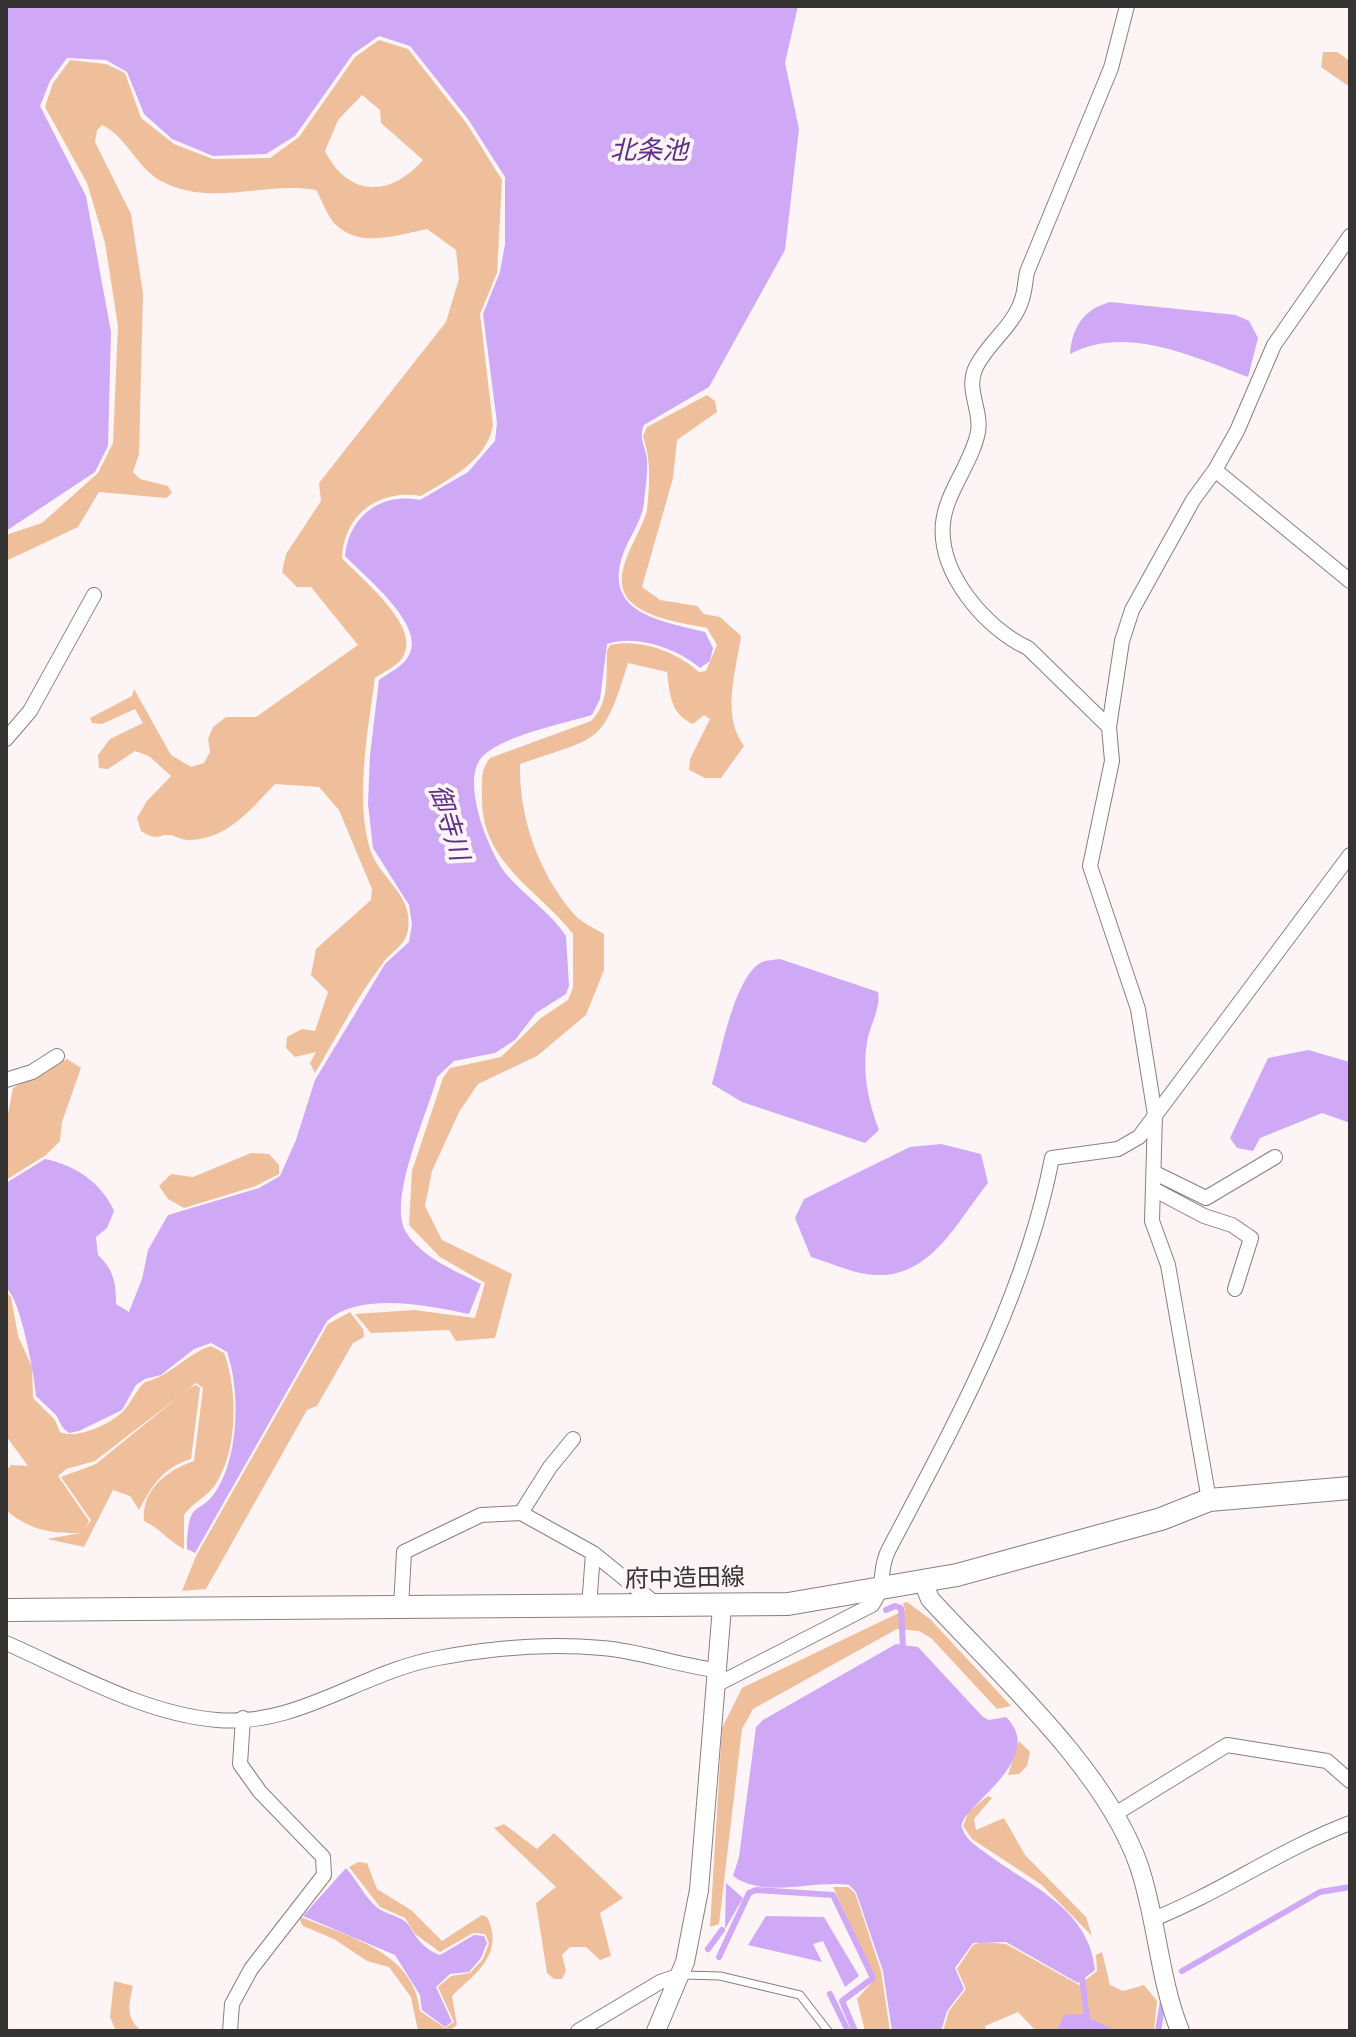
<!DOCTYPE html>
<html>
<head>
<meta charset="utf-8">
<style>
	body { margin:0 }
	#map { position:relative; width:1356px; height:2037px; overflow:hidden; background:#fdf4f6; font-family:"Sofia Sans Condensed",sans-serif }
	canvas { display:block }
	.frame { position:absolute; inset:0; border:8px solid #363333; pointer-events:none }
</style>
</head>
<body>
<div id="map">
<canvas width="1356" height="2037"></canvas>
<div class="frame"></div>
</div>
<script>
const ctx = document.querySelector('canvas').getContext('2d');
ctx.lineJoin = 'round';
function paint(path, color) { ctx.fillStyle = color; ctx.fill(path, 'evenodd'); }
function strokePath(path, color, width, dash) { ctx.strokeStyle = color; ctx.lineWidth = width; ctx.lineCap = dash ? 'butt' : 'round'; ctx.setLineDash(dash || []); ctx.stroke(path); }
function write(font, color, halo, rows, align = 'center') {
  ctx.font = font + ' "Sofia Sans Condensed","Noto Sans JP",sans-serif'; ctx.lineWidth = 8; ctx.setLineDash([]); ctx.textBaseline = 'middle'; ctx.strokeStyle = halo; ctx.fillStyle = color; for (const [text, x, y, turn = 0] of rows) {
    ctx.save(); ctx.translate(x, y); ctx.rotate((+turn || 0) * Math.PI / 180); ctx.textAlign = isNaN(turn) ? turn : align; if (halo) ctx.strokeText(text, 0, 0); ctx.fillText(text, 0, 0); ctx.restore();
  }
}
paint(new Path2D(`
	M379,40L408,49L467,124L502,180L497,273L480,314L493,425C487,461 449,479 421,496C378,489 344,515 342,558C362,580 419,624 404,655C400,665 383,672 375,678C368,728 355,800 370,849C379,879 414,894 408,930C405,946 392,951 383,963C357,997 337,1036 315,1073L310,1063L316,1052L295,1057L286,1048L287,1037L302,1029L315,1031L328,992L311,975L316,949L371,900L372,889L339,810L319,787L275,784C250,810 227,840 188,840C182,840 176,836 170,835C155,835 157,841 141,831L137,818L147,801L171,776L149,756L135,751L108,769L99,768L98,755L110,739L143,723L135,709L102,724L92,723L90,718L132,696L134,689L171,755L191,767L204,763L210,752L208,739L213,727L226,717H256L358,645L311,587H297L282,572L286,554L321,501L319,483L446,322L459,279L456,250L427,229C396,235 360,249 335,224C327,216 322,200 316,190C264,181 211,208 161,181C138,169 126,136 102,125L97,130L95,142L131,214L143,294L139,454L133,472L140,479L168,486L172,493L166,498L99,492L78,527L6,561V535L42,523L98,473L113,443L118,326L105,243L87,183L45,107L53,83L70,60L106,64L125,73L141,118L174,144L213,159L270,158L299,137L355,57ZM362,95L380,110L381,123L423,160C390,198 348,197 325,151L338,120Z
	M1323,52H1337L1350,61V87L1321,67Z
	M707,395L715,401L717,412L677,440L673,478L642,587L660,600L697,606L704,614L720,617L741,636C736,672 721,715 744,746L721,778H705L689,770L690,759L710,719L704,715L693,724C670,714 670,694 667,672L628,663C602,747 600,736 520,764C519,817 538,872 573,913C580,922 594,928 604,934V970L586,1015L537,1056L478,1084L459,1112L432,1171L425,1206L442,1240L512,1274L495,1338L456,1341L449,1330L371,1333L355,1314L414,1310L475,1318L485,1283L440,1257L409,1225L412,1171L443,1078L450,1068L501,1057L541,1018L568,1000L573,988V934C538,888 479,863 482,793C482,779 481,769 490,758L591,721C610,703 606,675 607,651L610,645C640,638 677,652 699,672L706,671L717,645L707,628C683,623 649,619 631,602C605,576 643,534 647,509C650,483 651,460 643,436L647,427Z
	M67,1059L81,1068L62,1122L60,1141L46,1155L6,1180V1124L13,1088Z
	M251,1153L269,1154L279,1165V1174L256,1186L184,1208L168,1199L159,1186L171,1174L193,1177Z
	M6,1292L11,1297L18,1336L32,1367L33,1398L55,1420L60,1432C77,1440 114,1423 125,1409C133,1400 136,1390 145,1382C171,1376 186,1354 211,1346L224,1353C238,1389 238,1452 215,1485C207,1497 192,1503 184,1515V1549C168,1541 160,1528 144,1521C141,1490 167,1470 194,1461L203,1388L196,1383L95,1461L66,1469L58,1476L89,1521L85,1529L91,1520L61,1477L96,1464L189,1388L196,1385L200,1388L191,1459C163,1468 153,1484 139,1510L130,1496L113,1490L84,1547L47,1539L81,1533C52,1534 29,1530 6,1510V1471L11,1465L28,1466L6,1436Z
	M350,1312L363,1329L364,1337L353,1343L317,1406L307,1410L206,1589L182,1591L196,1556L328,1324Z
	M907,1602L930,1619L1011,1706L997,1709L931,1638L919,1631L897,1629L753,1709L742,1729L719,1924L710,1927L722,1728L742,1688L905,1610L903,1603Z
	M1019,1741L1030,1752L1027,1766L1019,1774L1008,1775Z
	M988,1796L992,1798L974,1819L976,1830L1004,1818L1025,1855L1086,1917L1092,1936L1042,1885L972,1839L963,1826L969,1811Z
	M504,1824L537,1849L554,1833L623,1898L600,1913L611,1956L600,1960L586,1947H570L562,1955L566,1971L562,1979H554L547,1973L536,1903L556,1887L494,1828Z
	M358,1862L367,1863L377,1889L411,1910L442,1941L482,1915L487,1917C505,1954 476,1973 452,1996L457,2025L449,2031H418L411,1997L389,1967L367,1961L334,1939L303,1926L300,1920L301,1917C348,1937 414,1951 420,2011L445,2028L454,2022L438,1987L451,1976L470,1973L483,1959L489,1943L485,1934L473,1933L440,1952L415,1934L405,1918L380,1907L349,1867Z
	M833,1887H848L855,1893L881,1971L890,2031H865L857,1999L875,1979Z
	M982,1942L1006,1944L1079,1985L1097,1971L1096,1955L1102,1952L1110,1985L1123,1991L1144,1985L1157,2001L1154,2031H1036L1018,2012L985,2026L986,2031H943L949,2011L966,1989L957,1969L973,1945Z
	M114,1981L133,1986C129,2003 125,2019 142,2031H116L110,2017Z`), '#efbf9b');
paint(new Path2D(`
	M6,6H798L785,63L799,129L785,250L709,387L644,425C638,438 646,447 647,460C648,474 645,490 644,503C642,521 629,537 623,554C602,614 662,621 705,632L713,648L710,661L700,668C678,649 636,634 607,644L600,699L592,715C562,724 505,735 483,756C459,779 489,853 507,875C525,896 551,913 566,936L569,986L566,994L536,1013L515,1040L495,1053L454,1061L437,1077C428,1113 387,1199 406,1232C422,1258 456,1271 481,1284L469,1314C428,1306 361,1291 327,1321L195,1553L187,1549C188,1493 200,1520 219,1486C239,1451 240,1389 227,1352L211,1343L194,1349L161,1375L145,1379L136,1385L122,1410L79,1431L69,1433L63,1428L56,1415L36,1396C35,1376 20,1297 6,1288V1183L45,1159C75,1165 102,1183 114,1211L107,1228L96,1237L98,1255C114,1270 116,1283 116,1304L129,1312L142,1279L148,1250L168,1215L259,1188L280,1176L296,1140L315,1080L385,964L409,942L412,924L409,905L373,848L368,804L370,755L379,680C387,674 398,669 405,661C434,631 365,577 345,556C349,516 381,492 420,500L468,472L495,441L497,423L483,314L500,272L505,244V177L468,119L410,46L379,36L353,54L295,136L266,154L213,156L172,139L144,114L127,72L106,60L67,58L50,81L40,106L86,196L111,332L108,446L95,472L6,531Z
	M1110,302L1236,315L1249,321L1258,338L1248,377C1194,357 1126,324 1070,354C1072,327 1084,309 1110,302Z
	M780,959L878,992C881,1008 870,1025 867,1042C862,1071 868,1102 879,1130L865,1143L742,1102L712,1084C721,1055 734,976 762,962C767,960 775,960 780,959Z
	M1308,1050L1350,1062V1123L1322,1113L1260,1138L1253,1151L1237,1148L1230,1138L1268,1058Z
	M941,1144L981,1154L988,1183C958,1220 932,1277 877,1275C856,1275 831,1263 811,1257L795,1218L804,1199L910,1147Z
	M896,1644L918,1647L983,1717L989,1720L1006,1717C1050,1760 955,1810 962,1828C966,1840 978,1847 987,1854C1032,1887 1089,1909 1095,1970L1078,1983L1006,1942L973,1943L955,1968L964,1989L947,2011L941,2031H892L883,1971L856,1892L849,1885C813,1880 765,1899 733,1876L739,1857L756,1727L763,1720Z
	M346,1868C357,1880 369,1905 383,1911C392,1916 404,1917 410,1927C416,1938 426,1951 440,1955L474,1935L484,1936L487,1943L481,1958L469,1972L450,1974L436,1987L452,2022L445,2027L422,2010L420,1995L395,1955L303,1916Z
	M726,1883L743,1898L725,1929Z
	M766,1916L824,1917L859,1976L845,1987L823,1941L813,1944L822,1962L748,1945Z
	M1082,2014L1116,2031H1057L1064,2015Z`), '#cfa9f5');
strokePath(new Path2D(`
	M886,1610L895,1606L901,1608L903,1648
	M708,1949L722,1930
	M719,1957L749,1893L756,1890L833,1895L873,1978L842,2001L855,2031
	M1182,1971L1320,1892L1350,1887
	M1082,1976L1087,2020
	M830,1994L848,2031
	M1158,2031L1163,2001`), '#cfa9f5', 6);
const service = new Path2D(`
	M683,1975L720,1976L800,1995L828,2031`);
const minor = new Path2D(`
	M1127,6L1111,68L1027,272C1025,281 1025,293 1021,302C1013,326 987,344 976,367C965,389 982,410 978,432C972,463 946,492 943,523C938,573 985,628 1028,648L1109,727L1112,761L1090,866L1138,1009L1155,1115L1152,1221L1168,1265L1209,1500
	M1215,470L1350,581
	M1109,727L1122,641L1132,610L1193,500L1215,470L1237,431L1274,345L1350,236
	M6,739L30,711L94,595
	M6,1080L32,1072L57,1056
	M1155,1173L1206,1198L1275,1157
	M1155,1190L1204,1216L1232,1225L1251,1238L1235,1289
	M521,1513L550,1467L573,1439
	M401,1607L404,1552L481,1515L521,1513L593,1553
	M589,1607L593,1553L656,1604
	M6,1643C72,1672 144,1714 217,1720C298,1727 361,1672 438,1658C491,1648 548,1643 602,1648C640,1651 677,1665 715,1670
	M714,1686L872,1605C888,1581 877,1572 889,1549C954,1425 1025,1298 1052,1158L1118,1149L1139,1137L1350,855
	M1115,1814L1227,1745L1327,1761L1350,1781
	M1151,1920C1220,1893 1279,1850 1350,1823
	M230,2031L232,2004L251,1969L324,1875L323,1857L260,1792L240,1764L243,1718
	M578,2031L660,1982L681,1975`);
const tertiary = new Path2D(`
	M923,1582L930,1599C998,1673 1106,1770 1139,1866C1157,1919 1159,1979 1180,2031
	M656,2031L685,1962L699,1890L722,1607`);
const primary = new Path2D(`
	M6,1610L788,1604L957,1575L1161,1519L1209,1500L1350,1488`);
strokePath(service, '#887f81', 9);
strokePath(minor, '#887f81', 16);
strokePath(tertiary, '#887f81', 20);
strokePath(primary, '#887f81', 24);
strokePath(service, '#fff', 7);
strokePath(minor, '#fff', 14);
strokePath(tertiary, '#fff', 18);
strokePath(primary, '#fff', 22);
write('24px', '#363333', '#fdf4f6', [
	["府中造田線",685,1580,-1]
]);
write('italic 26px', '#5f2e86', '#fdf4f6', [
	["北条池",649,152],
	["御寺川",447,823,73]
]);
</script>
</body>
</html>
